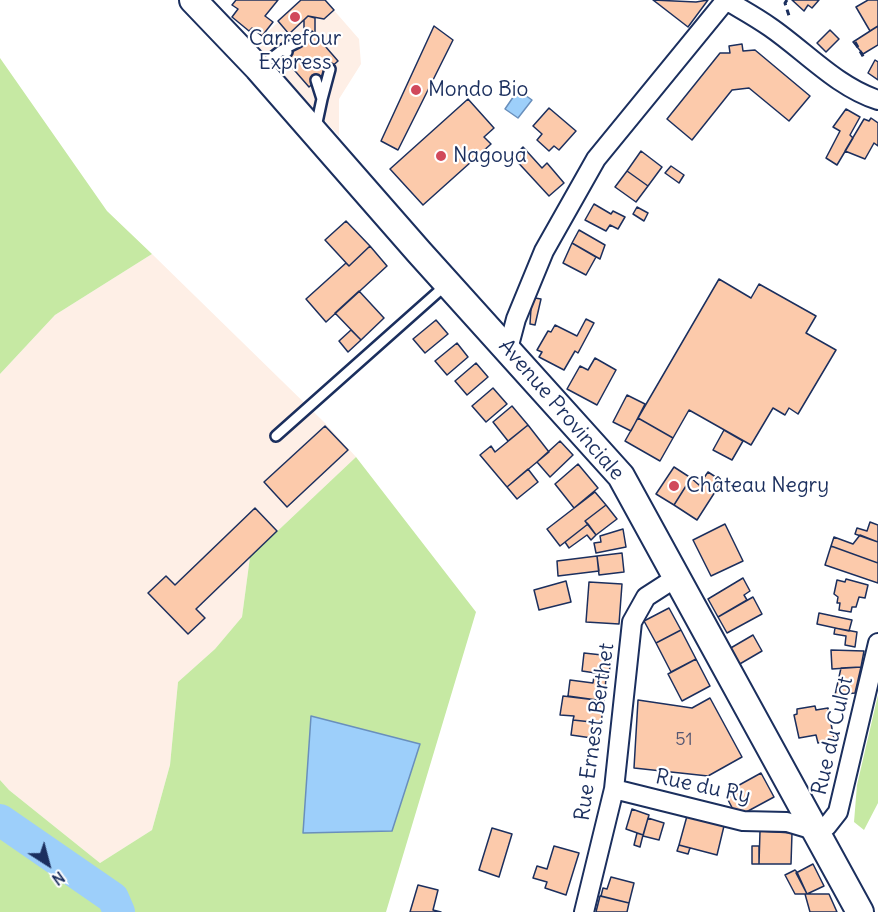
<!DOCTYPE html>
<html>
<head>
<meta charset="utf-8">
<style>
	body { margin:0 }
	#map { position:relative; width:878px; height:912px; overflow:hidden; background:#fff; font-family:Delius,sans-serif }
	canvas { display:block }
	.north { position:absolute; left:18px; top:834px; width:60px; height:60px; -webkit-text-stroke:4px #fff; paint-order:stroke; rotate:144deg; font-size:16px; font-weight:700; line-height:24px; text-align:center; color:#1b2f5e }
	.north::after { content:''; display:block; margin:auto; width:21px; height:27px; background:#1b2f5e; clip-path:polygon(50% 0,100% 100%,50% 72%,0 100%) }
</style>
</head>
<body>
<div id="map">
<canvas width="878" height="912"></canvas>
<div class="north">N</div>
</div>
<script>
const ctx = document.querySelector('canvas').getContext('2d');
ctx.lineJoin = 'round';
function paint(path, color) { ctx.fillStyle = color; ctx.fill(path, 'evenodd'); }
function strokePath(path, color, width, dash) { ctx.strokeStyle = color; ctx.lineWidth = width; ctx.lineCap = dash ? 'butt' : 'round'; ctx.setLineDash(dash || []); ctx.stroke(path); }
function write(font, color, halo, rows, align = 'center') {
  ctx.font = font + ' Delius,sans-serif'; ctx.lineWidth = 4.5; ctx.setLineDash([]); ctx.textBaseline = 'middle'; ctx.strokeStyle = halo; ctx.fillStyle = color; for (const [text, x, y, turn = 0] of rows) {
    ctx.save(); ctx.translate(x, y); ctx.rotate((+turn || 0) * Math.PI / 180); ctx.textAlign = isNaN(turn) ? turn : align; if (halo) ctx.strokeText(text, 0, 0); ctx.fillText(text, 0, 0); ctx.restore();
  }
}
paint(new Path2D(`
	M301,0H325L359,39L361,64L339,99V136L254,45Z
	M152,254L325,423L356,457L250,557L242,617L215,649L178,682L170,765L152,830L100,863L9,790L0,780V374L55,315Z`), '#feefe6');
paint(new Path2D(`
	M0,58L107,211L152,254L55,315L0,374Z
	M356,457L476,612L386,912H0V780L9,790L100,863L152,830L170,765L178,682L215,649L242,617L250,557Z
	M878,695V803L864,830L854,822L857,785Z`), '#c6e9a3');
const water = new Path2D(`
	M518,90L532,100L518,118L505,109Z
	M311,716L420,744L392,831L303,833Z`);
paint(water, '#9dcffa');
strokePath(water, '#698fbc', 1.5);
strokePath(new Path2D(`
	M0,820L113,898L119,912`), '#9dcffa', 32);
const building = new Path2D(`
	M236,0H278L265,16L273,22L262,36L252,28L249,31L232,17L238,9L232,5Z
	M301,0H325L334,10L324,19L308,16L289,34L278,21Z
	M653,0L696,2L708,0L688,27Z
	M792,0H819L812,8L808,5L804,11Z
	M868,0H878V26L870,31L856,7Z
	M308,16L315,18V34L312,31L304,37V20Z
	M434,26L453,40L398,150L381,141Z
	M878,26V45L863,54L853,42Z
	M830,30L839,39L826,52L817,43Z
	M312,31L338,61L309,87L282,56Z
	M742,44L743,51L755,50L810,96L789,121L749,88L732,90L692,140L667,119L720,53H730L729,46Z
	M875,60L878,62V80L868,73Z
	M468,99L494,128L484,137L491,144L423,205L390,169Z
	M549,108L576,131L559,150L554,146L549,151L537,140L542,134L533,126Z
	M846,109L860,117L850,135L853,138L837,165L826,158L840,131L833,127Z
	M871,118L878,123V146L874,143L865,159L845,151L864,119L869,121Z
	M523,147L542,168L547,163L564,183L549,196L513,157Z
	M641,151L662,167L648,186L627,171Z
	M671,166L684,175L679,183L665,173Z
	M627,171L648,186L636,202L615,187Z
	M594,204L611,214L613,211L625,217L618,229L610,225L606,231L585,220Z
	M637,207L648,213L644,221L633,214Z
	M346,221L370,246L349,266L325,240Z
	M579,230L605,245L600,259L572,243Z
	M572,243L596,257L586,275L563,263Z
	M370,246L387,266L326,322L306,299L346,263L349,266Z
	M719,279L751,298L759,284L816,316L806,333L836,350L798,414L789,408L785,415L773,408L751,445L689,410L673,438L638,418Z
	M359,291L384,318L361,340L335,313Z
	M535,298L541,299L535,325L530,324L531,308Z
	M586,319L594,323L578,353L575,351L564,370L539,357L542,352L537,350L548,331L551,332L555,325L577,336Z
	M436,320L448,334L425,353L413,339Z
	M351,330L361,340L348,352L339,341Z
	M457,343L468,357L447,375L435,361Z
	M595,358L616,370L597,405L567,389L580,366L588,370Z
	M476,363L488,377L467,395L455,381Z
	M493,388L507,404L486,422L472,406Z
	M627,395L645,404L631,431L613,422Z
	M512,406L528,425L508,441L493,422Z
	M638,418L673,438L660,461L625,441Z
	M528,425L549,452L507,487L480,455L491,446L495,452Z
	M325,426L348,450L287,507L264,482Z
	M724,430L743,441L732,460L713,450Z
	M560,441L573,455L550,477L537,462Z
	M578,464L598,488L574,508L555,484Z
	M674,467L691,478L674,505L656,494Z
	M528,469L538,482L517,499L507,487Z
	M708,472L722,481L697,520L674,505L691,478L699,485Z
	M595,492L606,505L585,521L588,524L560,546L547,529Z
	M606,505L617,519L596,535L585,521Z
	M255,508L277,531L196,609L205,618L188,634L148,593L166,576L175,585Z
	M870,522L878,525V542L855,534L857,528L867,531Z
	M588,524L596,535L591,540L587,535L569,548L565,542Z
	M725,524L743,561L711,576L693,540Z
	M623,529L626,547L596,553L594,543L601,542L600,536Z
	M860,535L878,542V563L831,546L834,537L853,544Z
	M831,546L878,563V583L825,565Z
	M622,553L624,572L599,575L597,556Z
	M597,556L599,571L558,576L557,561Z
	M743,578L750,591L744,595L747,600L718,617L708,599Z
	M846,579L868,585L865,598L859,597L856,607H852L851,612L839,610L840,603H837L838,597L834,594L837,580L845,582Z
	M566,581L571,602L539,610L534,590Z
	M589,582L622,584L619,624L586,622Z
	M753,597L762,614L727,633L718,617Z
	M669,608L681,630L656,643L644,621Z
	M819,613L852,620L849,631L817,624Z
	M835,628L857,632L855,647L845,645L846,636L834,634Z
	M681,630L696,659L671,672L656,643Z
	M753,635L762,651L738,665L729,649Z
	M831,650L864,651L861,667L832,669Z
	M584,653L611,656L609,675L582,671Z
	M696,659L710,686L682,701L668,674Z
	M861,667L855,693L835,695L841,668Z
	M594,676L606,678L604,701L568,696L570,680L593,683Z
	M563,696L604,701L601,723L573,720L574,716L560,715Z
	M710,698L742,757L708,776L634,768L638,700L692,708Z
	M815,706L816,710L828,708L834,739L818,743L816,735L799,738L794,715L797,714V709Z
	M573,720L601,723L599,739L571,735Z
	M761,773L774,797L737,817L727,798L735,794L732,789Z
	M632,809L649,815L643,835L626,829Z
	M687,816L724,826L717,855L679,845Z
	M648,818L664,823L659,840L643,836Z
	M492,828L512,834L499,877L479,870Z
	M760,831L792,833L791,864H759Z
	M637,833L643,835L640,847L634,845Z
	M679,845L690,848L688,854L677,851Z
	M554,846L579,853L566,895L545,888L547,882L533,878L537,866L547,869Z
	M752,846H759V864H752Z
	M813,864L824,886L807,894L796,873Z
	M795,870L797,872L807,894H795L785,875Z
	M611,877L634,883L629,903L601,896L603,888L607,889Z
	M418,885L438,890L433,910L441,912H410Z
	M805,894H829L837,912H810Z
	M600,896L629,903L627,912H596Z`);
paint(building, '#fccaab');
strokePath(building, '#1b2f5e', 1.5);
const service = new Path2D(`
	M282,50L298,42
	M260,67L282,50L287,52
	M322,99L330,69
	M316,127L322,99L316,80
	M276,436L447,284`);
const minor = new Path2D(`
	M726,0C741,9 756,17 770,27C805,51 837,87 878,100
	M508,349L516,319L544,251L596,159L726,0
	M614,789L743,821L787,822L817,831L827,826L838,812L878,643
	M584,912L614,789L632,622L646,597L677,577`);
const secondary = new Path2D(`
	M193,0L258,68L419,252L621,476L860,912`);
strokePath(service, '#1b2f5e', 14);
strokePath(minor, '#1b2f5e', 22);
strokePath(secondary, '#1b2f5e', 30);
strokePath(new Path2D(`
	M787,0L785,3L790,19
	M855,42L864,58`), '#1b2f5e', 3, [6, 4.5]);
strokePath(service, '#fff', 9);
strokePath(minor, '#fff', 18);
strokePath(secondary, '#fff', 26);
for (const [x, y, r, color] of [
	[295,17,6,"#d1495b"],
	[416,90,6,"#d1495b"],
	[441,156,6,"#d1495b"],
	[674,486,6,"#d1495b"]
]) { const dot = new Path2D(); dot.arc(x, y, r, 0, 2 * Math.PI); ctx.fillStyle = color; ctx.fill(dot); strokePath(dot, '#fff', 2); }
write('18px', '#535671', null, [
	["51",684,740]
]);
write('21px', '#1b2f5e', '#fff', [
	["Carrefour",295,39,"center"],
	["Express",295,63,"center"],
	["Mondo Bio",428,90],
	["Nagoya",453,156],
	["Château Negry",686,486]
], 'left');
write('21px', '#1b2f5e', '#fff', [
	["Avenue Provinciale",561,410,49],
	["Rue Ernest Berthet",595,732,-82],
	["Rue du Culot",833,736,-77],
	["Rue du Ry",703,787,12]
]);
</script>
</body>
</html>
